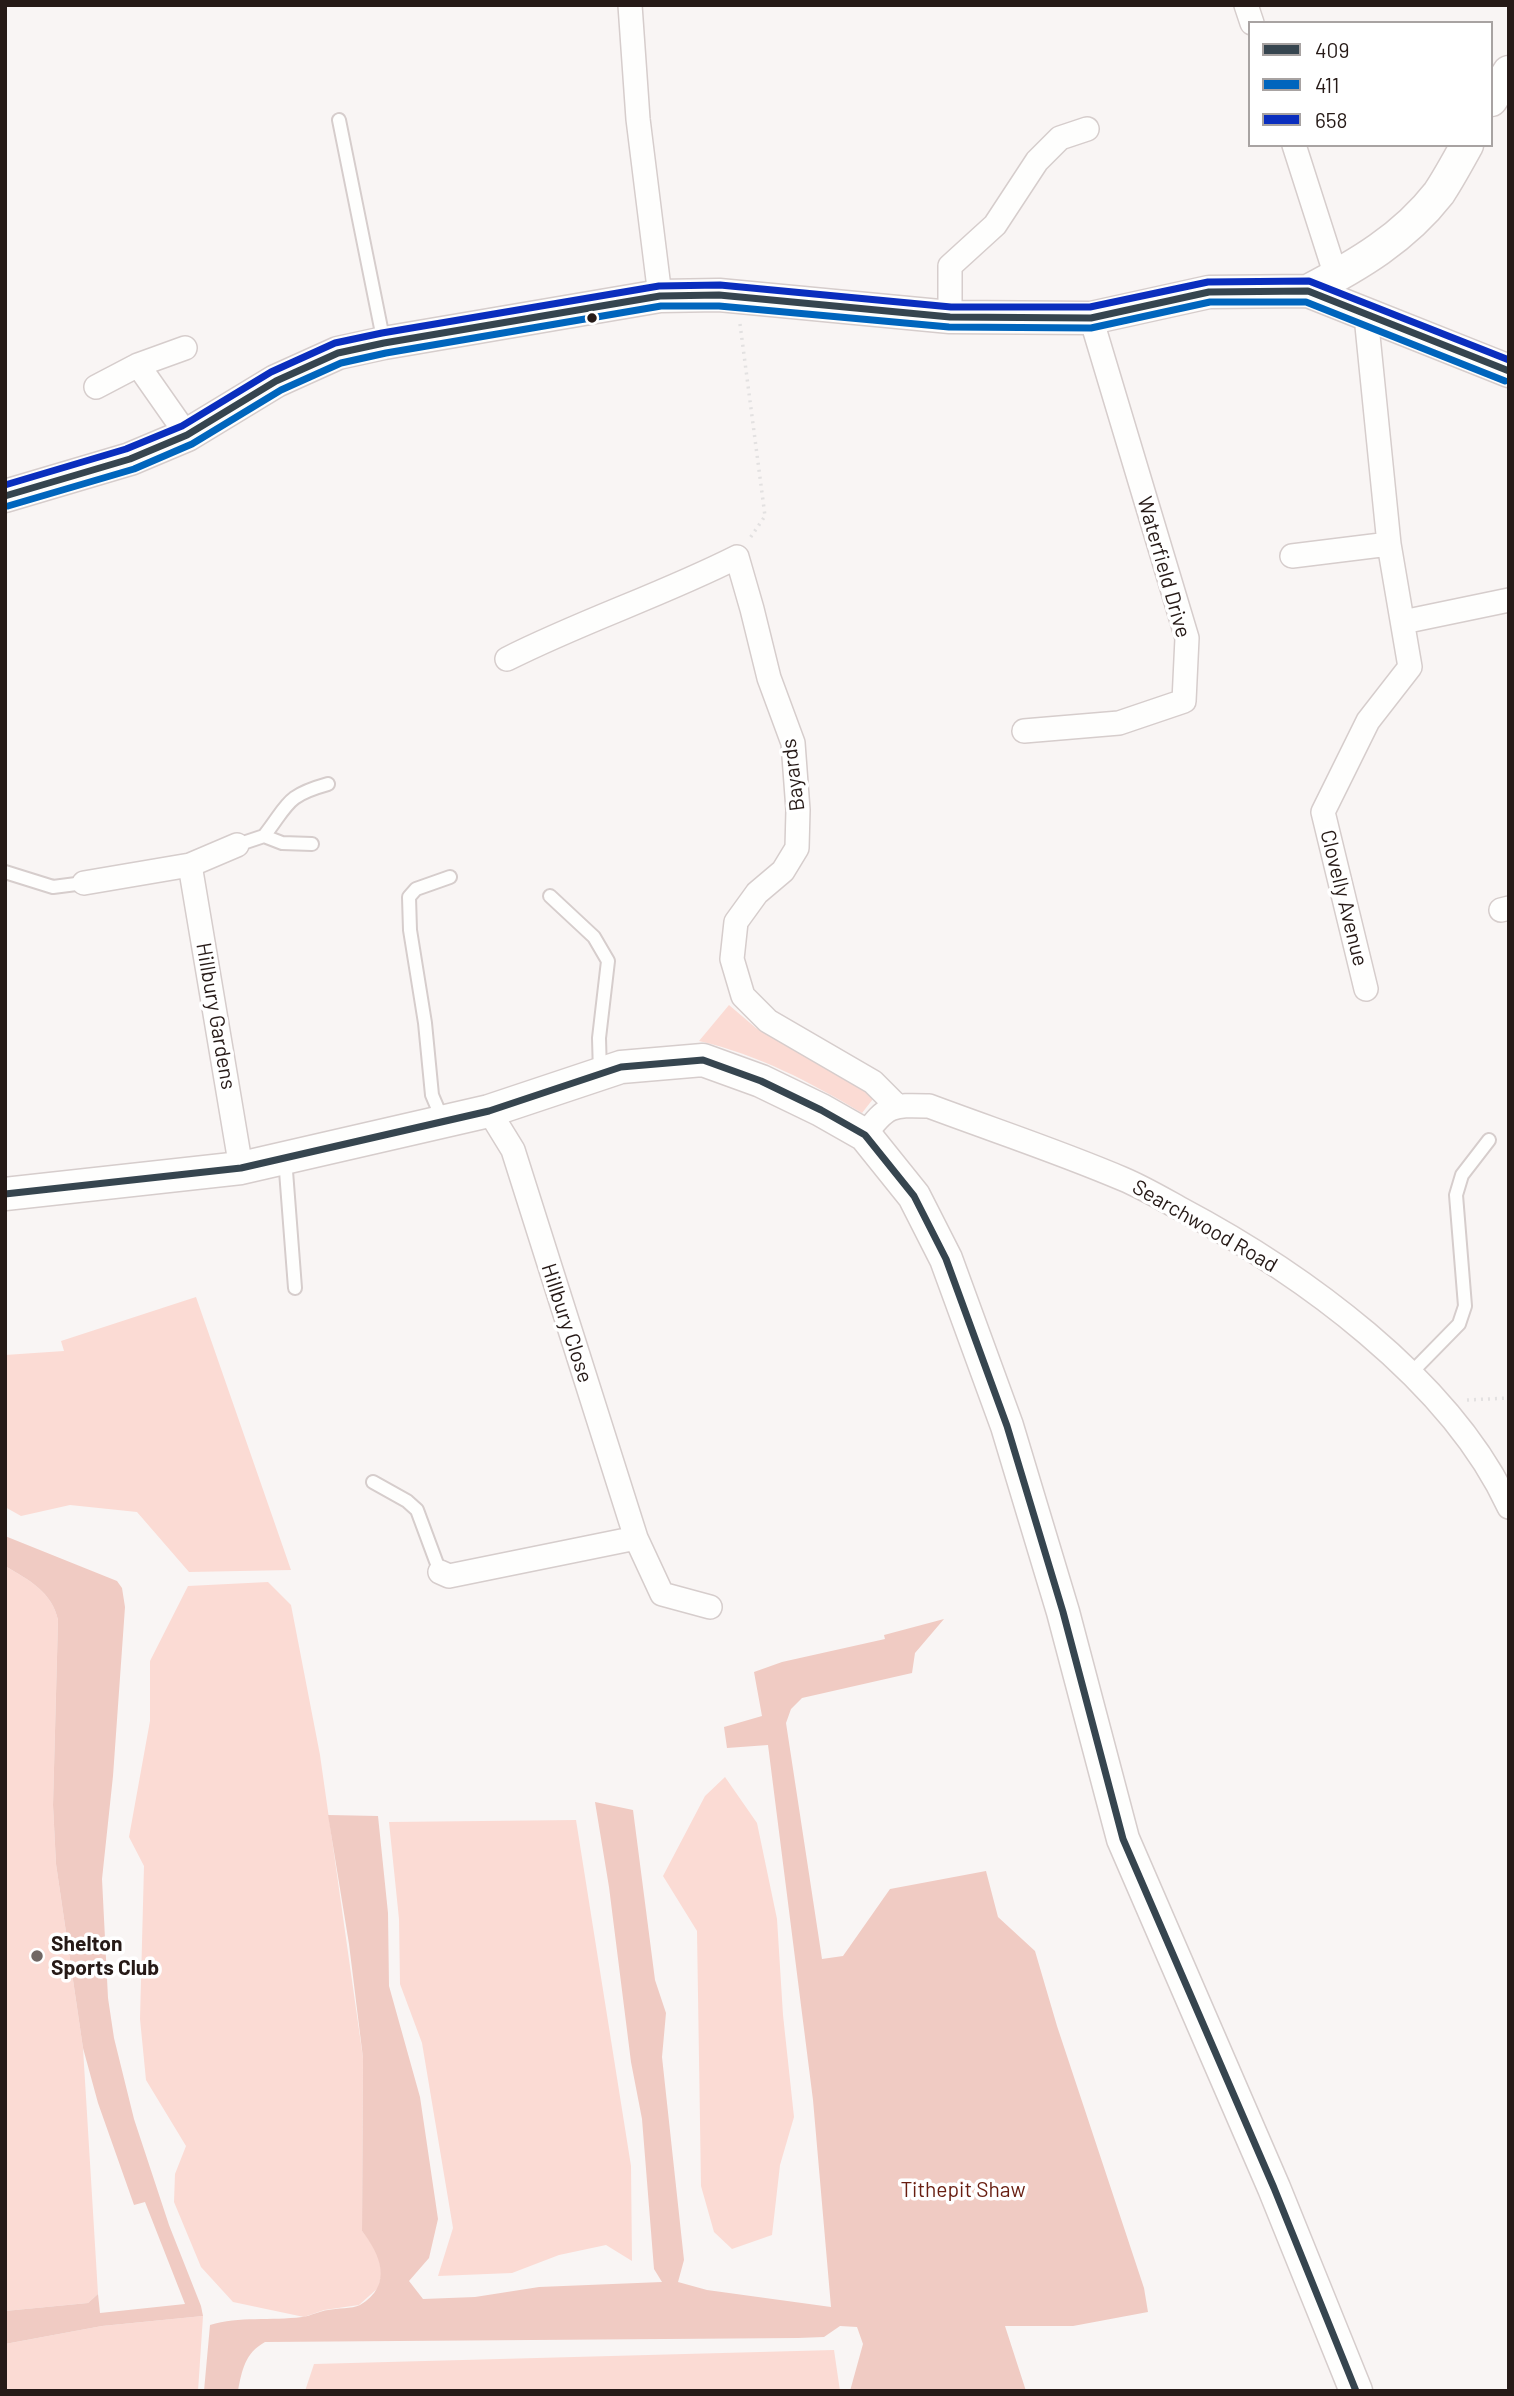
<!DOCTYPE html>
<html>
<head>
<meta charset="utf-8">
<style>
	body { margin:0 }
	#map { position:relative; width:1514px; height:2396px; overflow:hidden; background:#f9f5f4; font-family:Barlow,sans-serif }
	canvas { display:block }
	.frame { position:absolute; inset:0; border:7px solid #261a17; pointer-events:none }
	.legend { position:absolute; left:1248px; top:21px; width:245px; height:126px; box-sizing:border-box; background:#fff; border:2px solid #a8a3a2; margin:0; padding:9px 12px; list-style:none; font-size:21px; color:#261a17 }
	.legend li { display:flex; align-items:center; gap:14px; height:35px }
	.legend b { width:35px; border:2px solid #a8a3a2 }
</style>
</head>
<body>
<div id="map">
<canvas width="1514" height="2396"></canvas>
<div class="frame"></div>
<ul class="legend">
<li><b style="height:9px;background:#36454f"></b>409</li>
<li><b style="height:9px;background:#0065bd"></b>411</li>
<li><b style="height:9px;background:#0a2ebe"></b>658</li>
</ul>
</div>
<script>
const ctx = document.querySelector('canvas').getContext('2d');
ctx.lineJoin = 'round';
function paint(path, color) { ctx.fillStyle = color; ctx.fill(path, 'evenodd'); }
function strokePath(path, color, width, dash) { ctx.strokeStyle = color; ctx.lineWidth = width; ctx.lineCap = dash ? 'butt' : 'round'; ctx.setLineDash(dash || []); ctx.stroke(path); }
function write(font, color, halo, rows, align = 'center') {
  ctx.font = font + ' Barlow,sans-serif'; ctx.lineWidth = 7; ctx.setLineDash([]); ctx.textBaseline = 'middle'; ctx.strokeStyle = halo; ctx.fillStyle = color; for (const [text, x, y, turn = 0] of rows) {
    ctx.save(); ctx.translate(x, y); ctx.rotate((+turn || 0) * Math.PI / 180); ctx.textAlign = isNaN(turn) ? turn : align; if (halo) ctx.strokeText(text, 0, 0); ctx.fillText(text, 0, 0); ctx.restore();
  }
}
paint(new Path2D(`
	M729,1005L756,1028L866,1089L873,1099L862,1113C810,1082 759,1055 699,1041Z
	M196,1297L291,1570L189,1572L137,1512L70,1505L21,1516L5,1507V1355L64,1351L61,1341Z
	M5,1566C29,1580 52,1592 58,1620L53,1805L56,1864L83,2048L98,2294L88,2303L5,2311Z
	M268,1582L291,1605L320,1755L363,2058L362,2231L377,2250L382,2274L378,2288L359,2305L324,2310L304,2317L233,2302L201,2267L174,2202L175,2174L186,2146L146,2080L140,2019L144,1866L129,1837L150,1721V1661L188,1586Z
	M725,1777L757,1823L777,1919L783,2015L794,2117L780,2165L772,2235L732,2249L714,2232L701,2186L697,1931L663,1876L705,1796Z
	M576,1820L631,2166L632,2261L606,2245L559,2255L512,2273L438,2276L453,2228L422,2043L400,1984L399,1919L389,1822Z
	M203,2316L198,2391H5V2344L102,2326Z
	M834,2350L840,2391H305L314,2364Z`), '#fbdbd4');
paint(new Path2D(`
	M5,1536L117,1581L122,1588L125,1607L113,1776L102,1879L108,1998L114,2038L134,2119L169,2225L201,2306L203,2316L102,2326L5,2344V2311L88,2303L98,2294L100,2313L185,2304L145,2202L134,2205L98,2103L83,2048L56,1864L53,1805L58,1620C52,1592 29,1580 5,1566Z
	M944,1619L915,1653L912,1673L802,1698L791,1709L786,1723L822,1959L843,1956L890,1889L986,1871L998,1917L1035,1951L1057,2026L1144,2288L1148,2312L1073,2326H1005L1026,2391H850L863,2344L857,2327L840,2326L824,2337L798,2338L265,2342C245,2353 242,2370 238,2391H204L210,2325C239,2316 271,2321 302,2317C311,2316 319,2311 328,2310C337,2308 352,2309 360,2305C394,2285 380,2254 362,2231L363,2058L349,1944L328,1815L378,1816L388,1913L389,1986L420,2097L438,2219L429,2258L409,2281L423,2299L475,2297L539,2287L662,2282L654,2269L642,2119L631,2062L609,1887L595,1802L633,1810L655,1980L666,2013L662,2057L684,2260L678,2282L707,2290L831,2307L813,2100L768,1745L727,1748L724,1727L762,1716L754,1672L782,1662L885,1639L884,1635Z`), '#f0cbc3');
const lane = new Path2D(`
	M339,120L384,343
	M264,836C289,804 285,796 328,784
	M237,845L264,836L282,843L312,844
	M5,872L53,887L84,883
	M550,896L594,937L608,961L599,1038L600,1074
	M443,1121L432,1095L425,1023L410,930L409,897L416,889L450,877
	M285,1158L295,1288
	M1410,1374L1459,1324L1465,1306L1456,1195L1462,1175L1489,1140
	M373,1482L407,1501L417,1510L440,1572`);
const street = new Path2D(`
	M630,5L638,119L660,296
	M1246,5L1252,23
	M1294,145L1336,276
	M1366,316L1389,544L1410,667L1368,721L1323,812L1366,989
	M950,317V266L995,225L1037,161L1060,138L1087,129
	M185,348L138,365L187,435
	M96,387L138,365
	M1292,556L1389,544
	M1403,622L1509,600
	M507,659C582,621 662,595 737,557L752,609L769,678L793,743L798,810L797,848L783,871L757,893L736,922L732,959L743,996L768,1021L873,1082L896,1105
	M1024,731L1119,723L1184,701L1187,638L1091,318
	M190,865L241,1168
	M84,883L190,865L237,845
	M1501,910L1509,908
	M489,1111L513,1150L636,1538L662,1594L710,1607
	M865,1135C887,1104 893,1105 929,1106C993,1130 1060,1152 1123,1179C1142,1187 1161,1198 1179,1208C1300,1272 1450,1379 1509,1507
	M440,1572L449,1576L636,1538`);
const secondary = new Path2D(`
	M1491,100L1509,72
	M1308,291C1358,265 1404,238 1439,193C1449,178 1458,161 1467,145
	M5,496L130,459L187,435L276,381L338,353L384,343L660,296L719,295L950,317L1091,318L1209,292L1308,291L1509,371
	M5,1194L241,1168L489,1111L621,1067L703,1060L761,1081L821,1110L865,1135L914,1196L946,1259L1007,1426L1063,1612L1123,1839L1274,2188L1356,2391`);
strokePath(lane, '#d6cdcc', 16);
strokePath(street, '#d6cdcc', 26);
strokePath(secondary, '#d6cdcc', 35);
strokePath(new Path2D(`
	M740,324L765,516L748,541
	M1467,1400L1509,1398`), '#e3e1e1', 3.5, [2, 5]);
strokePath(lane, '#fefefd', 12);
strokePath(street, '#fefefd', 23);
strokePath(secondary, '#fefefd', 32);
strokePath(new Path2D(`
	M5,496L130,459L187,435L276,381L338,353L384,343L660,296L719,295L950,317L1091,318L1209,292L1308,291L1509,371
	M5,1194L241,1168L489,1111L621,1067L703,1060L761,1081L821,1110L865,1135L914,1196L946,1259L1007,1426L1063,1612L1123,1839L1274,2188L1356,2391`), '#36454f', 7);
strokePath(new Path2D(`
	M8,506L134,469L192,444L281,390L341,363L386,353L661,306H719L949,327L1091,328L1210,302H1306L1505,381`), '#0065bd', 7);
strokePath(new Path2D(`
	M5,485L126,449L182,426L271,372L335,343L382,333L659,286L720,285L951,307H1090L1208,282L1309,281L1509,360`), '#0a2ebe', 7);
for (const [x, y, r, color] of [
	[592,318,6,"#261a17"],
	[37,1956,7,"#706764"]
]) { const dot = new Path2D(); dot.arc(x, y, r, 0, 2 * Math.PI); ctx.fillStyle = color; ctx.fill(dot); strokePath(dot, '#fff', 2.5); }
write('21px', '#261a17', '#fff', [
	["Waterfield Drive",1164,567,74],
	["Bayards",793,775,-97],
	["Clovelly Avenue",1344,898,76],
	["Hillbury Gardens",216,1016,80],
	["Searchwood Road",1205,1226,30],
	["Hillbury Close",567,1323,72]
]);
write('bold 21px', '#261a17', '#fff', [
	["Shelton",51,1944],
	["Sports Club",51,1968]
], 'left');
write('21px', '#681e11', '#fff', [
	["Tithepit Shaw",963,2190]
]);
</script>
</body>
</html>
